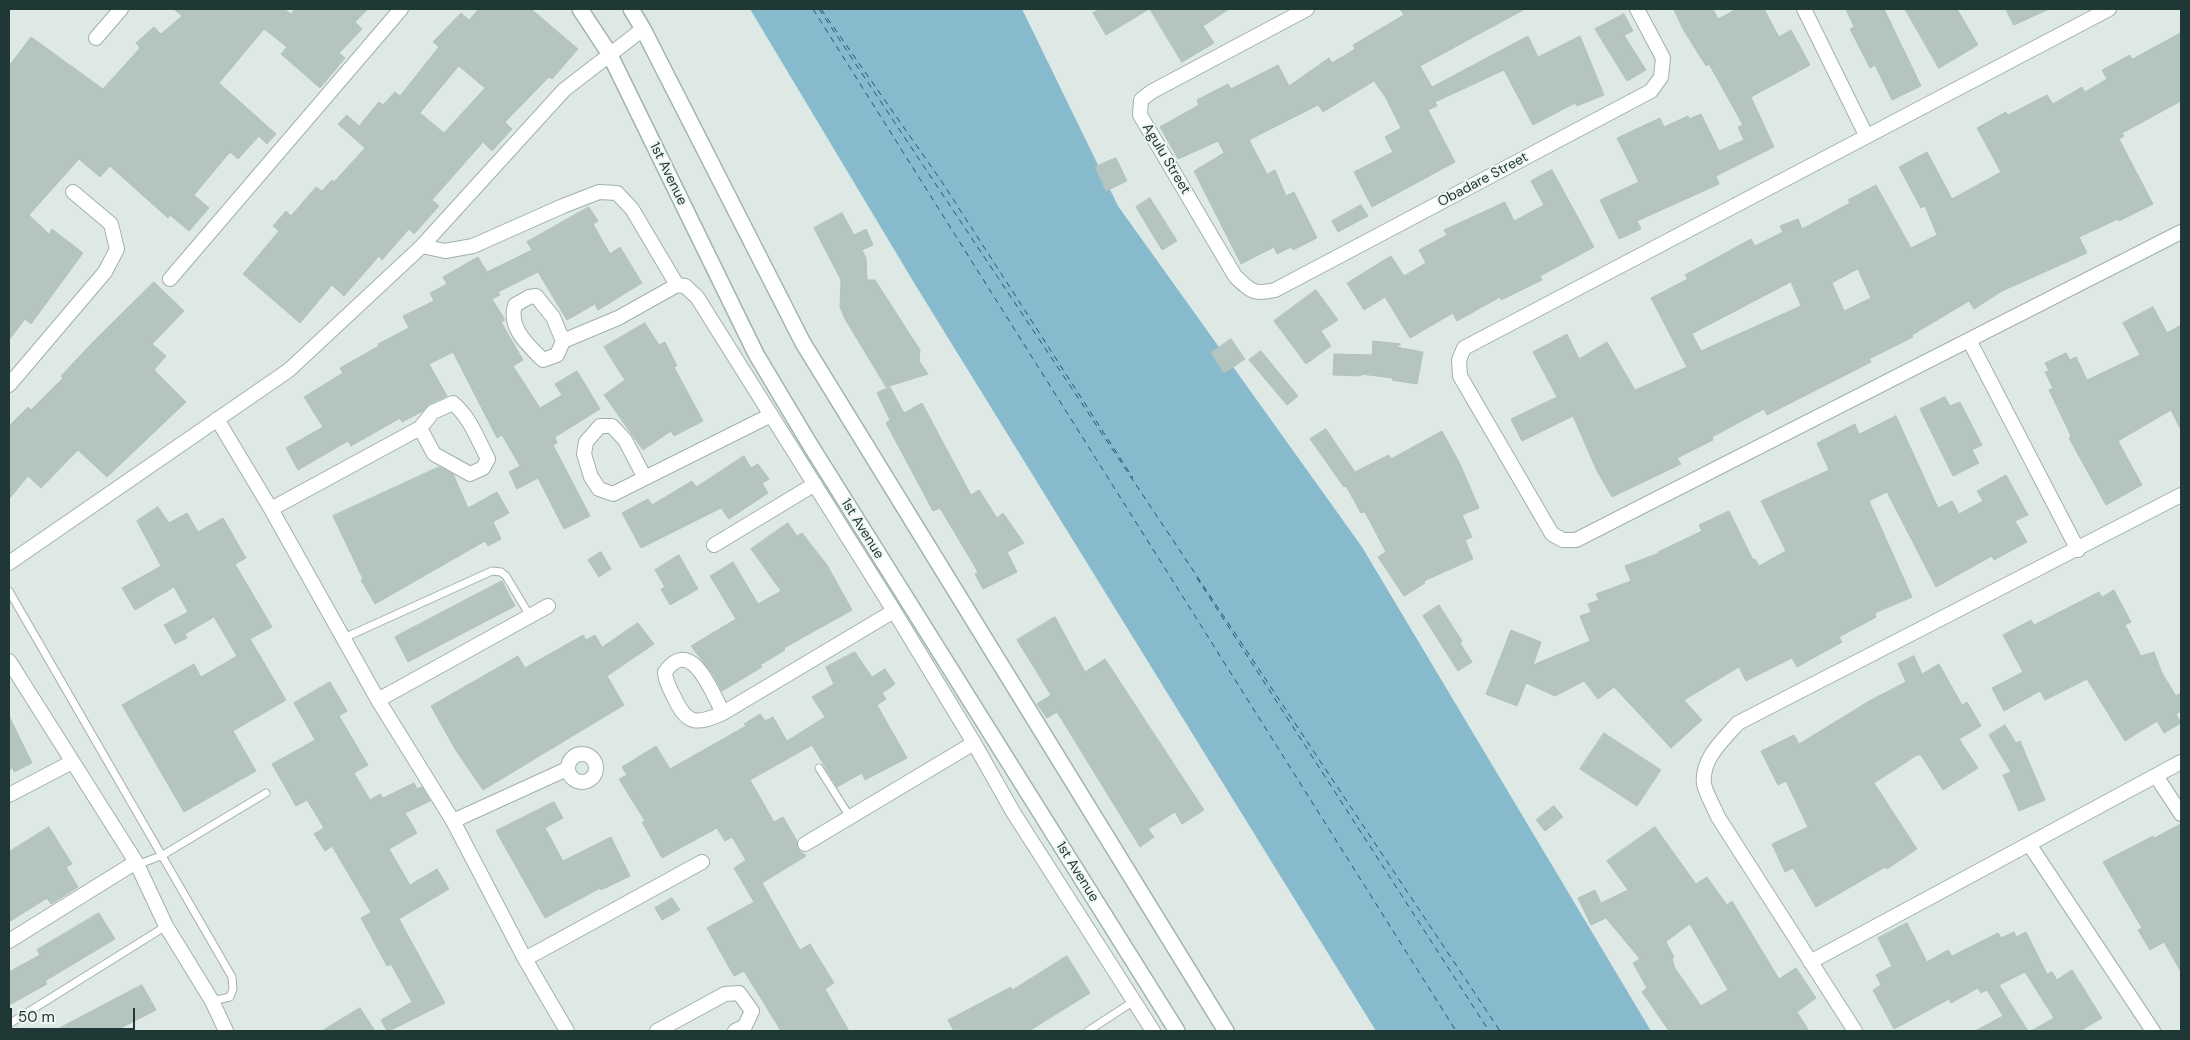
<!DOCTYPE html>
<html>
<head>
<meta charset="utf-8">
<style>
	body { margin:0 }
	#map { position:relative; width:2190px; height:1040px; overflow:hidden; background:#dee9e6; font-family:"DM Sans",sans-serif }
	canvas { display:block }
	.frame { position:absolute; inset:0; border:10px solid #203835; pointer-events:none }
	.scale { position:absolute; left:10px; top:1008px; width:125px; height:22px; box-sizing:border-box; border:2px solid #203835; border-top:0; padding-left:6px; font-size:15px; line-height:18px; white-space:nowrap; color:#203835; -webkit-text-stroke:4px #eef6f3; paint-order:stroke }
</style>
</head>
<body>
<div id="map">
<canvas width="2190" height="1040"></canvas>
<div class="frame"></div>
<div class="scale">50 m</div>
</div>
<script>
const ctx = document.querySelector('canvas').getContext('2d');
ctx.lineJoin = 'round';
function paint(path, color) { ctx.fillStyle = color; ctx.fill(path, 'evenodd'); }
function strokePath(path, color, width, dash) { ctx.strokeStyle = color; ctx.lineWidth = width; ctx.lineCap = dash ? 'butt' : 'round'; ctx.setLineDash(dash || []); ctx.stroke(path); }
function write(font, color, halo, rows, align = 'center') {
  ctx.font = font + ' "DM Sans",sans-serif'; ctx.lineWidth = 4; ctx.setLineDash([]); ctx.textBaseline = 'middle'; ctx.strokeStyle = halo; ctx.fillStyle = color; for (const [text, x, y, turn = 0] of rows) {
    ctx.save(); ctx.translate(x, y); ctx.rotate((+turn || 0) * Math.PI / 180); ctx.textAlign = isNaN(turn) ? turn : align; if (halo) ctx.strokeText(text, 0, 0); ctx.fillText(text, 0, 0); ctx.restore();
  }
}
paint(new Path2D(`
	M750,9H1022L1118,206L1362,547L1651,1031H1376L916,286Z`), '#87bacd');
strokePath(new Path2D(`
	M813,9L1456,1031
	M819,9L1500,1031
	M821,9L942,182L1133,478
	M1197,578L1489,1031`), '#1d5971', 1, [6, 5]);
const building = new Path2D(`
	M174,9H284L291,14L295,9H368L355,22L362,29L339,53L345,58L320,88L281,54L287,47L264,29L219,83L276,134L267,144L259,136L238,159L230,152L194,195L209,208L189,231L170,215L168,218L110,166L100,177L79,159L29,215L49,234L52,229L83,253L31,324L25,319L9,340V66L31,37L103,89L140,48L136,43L154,27L161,34L182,16Z
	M479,9H531L578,49L552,79L549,77L505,122L512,129L492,151L483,142L432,200L439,206L414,234L409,229L382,260L379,256L344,296L332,285L300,323L243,274L279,231L273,226L286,211L291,216L316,187L322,191L332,180L334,182L365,148L338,124L347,115L359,126L379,102L383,105L395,92L400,96L439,47L433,42L461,13L469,20ZM459,66L485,88L444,133L420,113Z
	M1100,9H1149L1106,35L1093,13Z
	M1150,9H1229L1203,26L1214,43L1182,62Z
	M1400,9H1525L1420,66L1432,87L1528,36L1538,57L1580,36L1604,95L1577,106L1575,103L1533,125L1504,70L1435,102L1437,106L1428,110L1455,162L1372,207L1354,172L1393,152L1385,137L1401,128L1386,98L1374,81L1323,112L1318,105L1249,140L1267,174L1275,170L1286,196L1294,192L1317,238L1293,250L1291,247L1277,254L1274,247L1241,264L1194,171L1224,153L1218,141L1178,159L1160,127L1199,105L1197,100L1228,84L1231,89L1278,65L1289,86L1329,58L1332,63L1355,49L1353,45L1404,15Z
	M1674,9H1713L1718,19L1737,9H1764L1779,37L1791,30L1810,65L1751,97L1774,147L1716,176L1719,184L1637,221L1641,229L1619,239L1600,200L1639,182L1617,138L1660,118L1664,127L1688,116L1689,119L1701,114L1719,151L1744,140L1738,127L1743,125L1709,64L1706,66L1683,29Z
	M1846,9H1884L1921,86L1892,100L1875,65L1870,68L1850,29L1854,27Z
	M1905,9H1957L1978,45L1939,68Z
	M2006,9H2049L2014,25Z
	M1624,14L1633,31L1624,35L1646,70L1627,81L1595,29Z
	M2181,33V101L2122,133L2124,136L2119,139L2153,204L2119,221L2118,219L2079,237L2087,253L2002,291L1974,309L1969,301L1912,335L1913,337L1869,359L1871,362L1767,415L1764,409L1712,437L1713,440L1677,458L1681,464L1612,497L1597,471L1573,416L1522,441L1511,419L1557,397L1533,352L1567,334L1579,359L1607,342L1635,390L1687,367L1651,298L1688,279L1685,275L1751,239L1755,246L1783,232L1780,226L1798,219L1802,229L1850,203L1848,200L1876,185L1911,248L1937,235L1925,206L1921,208L1899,167L1927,152L1952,199L2001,172L1977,128L2006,112L2008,115L2047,95L2053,104L2082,87L2085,92L2107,79L2102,70L2130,55L2132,59ZM1858,269L1871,298L1844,311L1832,283ZM1791,282L1801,306L1701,351L1692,334Z
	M1116,158L1127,181L1106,191L1095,167Z
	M1552,170L1594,247L1540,276L1542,280L1501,300L1500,297L1457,321L1453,313L1410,338L1385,297L1364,310L1347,283L1391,256L1404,276L1426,263L1419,250L1447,235L1444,230L1505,202L1514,221L1544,205L1531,181Z
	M1150,198L1177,241L1162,250L1136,207Z
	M1361,205L1368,216L1338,232L1332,221Z
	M589,207L598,221L593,224L610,254L620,247L642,283L598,310L595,304L567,320L538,272L498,292L500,295L492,299L505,320L501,322L523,360L513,366L540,408L562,395L555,384L577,371L600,409L555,437L557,443L553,445L590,516L564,529L538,478L517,489L509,472L520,466L502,435L497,438L453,352L429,364L447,396L429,404L423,411L402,422L400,418L351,446L348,441L298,470L286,448L323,427L304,397L343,373L340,368L379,346L378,344L409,328L403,316L434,301L430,293L447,284L443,277L478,257L487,272L532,250L527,242Z
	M842,213L854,235L866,229L873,245L862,250L866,258L867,280H875L920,350L919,361L928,374L886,387L845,319L840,307L841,280L814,228Z
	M154,282L184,311L152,344L166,356L154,370L186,402L107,477L78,450L41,488L28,476L9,499V426L28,407L31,410L63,378L61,376L94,341Z
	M1316,290L1338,320L1321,331L1331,346L1306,364L1274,321Z
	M2153,307L2167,333L2181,325V430L2171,410L2118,441L2142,485L2106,505L2069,438L2071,436L2049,390L2053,388L2045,372L2049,371L2045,363L2066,353L2070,360L2076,357L2087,380L2140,355L2123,323Z
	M645,323L659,345L665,342L677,366L674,367L703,421L674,436L671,431L643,450L604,395L625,380L604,347Z
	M1231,339L1245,359L1224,373L1211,353Z
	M1373,341L1401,344L1396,347L1423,352L1417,384L1392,380L1393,378L1361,374V376L1333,375L1334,354L1372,355Z
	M1261,351L1298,396L1287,405L1249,360Z
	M890,387L904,413L922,403L971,495L979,490L997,518L1003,513L1024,543L1007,552L1017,572L983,589L975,574L978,572L940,508L933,511L886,423L890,420L877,393Z
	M1945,397L1950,406L1960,402L1982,445L1972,450L1979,463L1953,476L1920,409Z
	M1896,416L1938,508L1952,501L1959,514L1983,501L1977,491L2006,475L2028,515L2015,521L2027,542L1994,560L1992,556L1936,587L1887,492L1869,501L1912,597L1875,613L1876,617L1839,637L1842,642L1797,667L1792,658L1746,681L1739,667L1684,700L1702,720L1671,748L1614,687L1598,699L1584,681L1555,696L1526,683L1517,706L1486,694L1511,630L1541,642L1533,665L1590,641L1580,616L1591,612L1588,604L1599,600L1596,594L1631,581L1625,566L1659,553L1658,552L1702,531L1699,525L1729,511L1753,560L1755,559L1759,566L1786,551L1761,501L1829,470L1817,443L1855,424L1859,434Z
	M1326,429L1355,472L1389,455L1391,459L1442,431L1460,464L1479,508L1462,515L1472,537L1465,540L1473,559L1424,581L1425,583L1404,596L1378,557L1386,552L1365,512L1361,513L1346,486L1344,487L1310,439Z
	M744,456L751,468L758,464L769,479L762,483L768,493L729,519L721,508L641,548L622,513L648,499L652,505L692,481L696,487Z
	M439,467L453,474L468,508L497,492L509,513L493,522L501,539L488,546L485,541L375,604L361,580L363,579L333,516Z
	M158,507L169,523L187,513L198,532L223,518L246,558L235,564L272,627L250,639L286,700L233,731L256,771L184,812L122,705L194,664L201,677L237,656L214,617L185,634L187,638L175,644L164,625L188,612L174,587L135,610L122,588L161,566L137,521Z
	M788,523L797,536L802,533L827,565L852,610L784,648L785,650L760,665L762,667L722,691L714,676L691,646L736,619L710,576L733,562L758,604L781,591L751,549Z
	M601,552L611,569L599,577L588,560Z
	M679,555L698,589L670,605L661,589L665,587L655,570Z
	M502,581L515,606L408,662L395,637Z
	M2114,590L2131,622L2125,625L2141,656L2154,652L2162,673L2176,696L2181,693V711L2176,714L2181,723L2164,733L2157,721L2125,741L2087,679L2045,700L2040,691L2004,711L1992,688L2023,672L2003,635L2031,620L2034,625L2099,592L2102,597Z
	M1439,605L1462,641L1460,643L1472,662L1458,671L1423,616Z
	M1055,617L1085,672L1105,659L1204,810L1182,824L1175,812L1148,829L1154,837L1140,847L1057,712L1047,718L1037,704L1051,695L1017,640Z
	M638,623L654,644L607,676L624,705L483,790L455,749L431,706L518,656L525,668L583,635L586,640L595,635L602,647Z
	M855,652L872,677L885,669L895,684L882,693L886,699L877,705L907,758L865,780L862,773L837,787L812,745L750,780L774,822L783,817L797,841L798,849L806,856L762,883L800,950L810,944L834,983L825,989L849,1031H781L744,971L734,976L707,928L754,902L734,868L746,860L732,837L725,841L717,828L662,858L642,822L645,821L619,779L627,775L622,767L656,746L670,769L746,726L744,724L760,714L765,721L773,717L787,741L825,717L812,697L834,684L826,667Z
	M1914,656L1922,674L1939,664L1962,705L1967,702L1981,726L1959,739L1978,768L1943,790L1921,755H1917L1874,783L1917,849L1887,869L1885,867L1816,907L1793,868L1785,872L1772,844L1808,827L1786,781L1778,785L1761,751L1794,735L1799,744L1871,700L1906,682L1898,664Z
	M330,682L347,711L339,716L368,765L354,773L370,800L380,794L383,798L414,783L417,789L422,787L430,801L405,813L417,833L389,849L410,885L437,869L449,889L399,919L445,1003L389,1031H387L381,1020L412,1002L391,964L387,966L361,918L371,912L332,846L325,851L314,834L324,828L307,800L296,806L272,764L315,740L294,703Z
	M9,716L32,763L14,772L13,768L9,770Z
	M2005,725L2016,743L2020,741L2045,800L2019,811L2003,775L2011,772L1989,735Z
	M1604,733L1661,770L1637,806L1580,769Z
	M554,802L563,818L545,828L563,861L611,837L630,876L601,890L600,888L545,918L496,831Z
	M1554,806L1563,817L1545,831L1536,820Z
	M2181,824V972L2164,942L2150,950L2138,930L2142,928L2103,862L2153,836L2154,838Z
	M49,827L72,864L66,867L78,887L51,904L47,898L9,922V852Z
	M1655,827L1696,884L1707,877L1727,905L1732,901L1779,979L1796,968L1816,998L1797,1012L1809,1031H1669L1642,992L1647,988L1633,963L1640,959L1606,918L1591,925L1578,898L1595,890L1601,903L1628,890L1607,861ZM1690,924L1728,990L1701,1006L1675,968L1672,959L1674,957L1666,942Z
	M672,898L680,910L662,920L655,908Z
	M99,913L115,939L45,981L47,984L9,1005V972L40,955L37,950Z
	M1907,923L1927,962L1948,950L1952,956L1998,933L2001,938L2014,932L2016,937L2026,932L2047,974L2052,972L2057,980L2072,970L2102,1018L2080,1031H2031L2054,1018L2025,972L1999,985L2028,1031H1975L2003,1016L1987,990L1981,993L1978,988L1951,1003L1949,999L1894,1029L1873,990L1881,985L1876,975L1892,966L1878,938Z
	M1067,956L1090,993L1029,1031H954L948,1020L1011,987L1012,990Z
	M142,985L156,1010L115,1031H54Z
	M360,1008L375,1031H322Z`);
paint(building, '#b4c4bf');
strokePath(building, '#b1c2bd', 1);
const service = new Path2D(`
	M9,591L232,977L233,989L230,997L212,1001
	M344,638L492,571L501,572L506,576L530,616
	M819,768L850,817
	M137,865L163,855L266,793
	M9,1024L166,926
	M1088,1031L1134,1001`);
const minor = new Path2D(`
	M1307,9L1151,92L1141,100L1140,115L1235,276C1250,291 1254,295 1275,290L1651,91L1661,77L1663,58L1637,9
	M1804,9L1866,135
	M2109,9L1464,348L1459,360L1460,376L1552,534L1563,540H1576L2181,232
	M96,38L121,9
	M422,246L445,251L473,246L563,206L599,192L617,193L632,209L677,285
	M170,279L401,9
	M1969,340L2078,550
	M563,341L553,317L536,296L529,297L515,305C508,328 528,345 543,360L557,355L563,341L618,318L677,285L685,286L697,297L894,611L974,743L1013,812L1153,1031
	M9,385L105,272L117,249L111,224L73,192
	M217,419L271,509L378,700L453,821L525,959L567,1031
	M645,478L625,440L612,426H600L586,442L584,454L591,477L599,489L613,494L771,415
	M271,509L420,428L433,412L453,403C471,419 477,438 488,459L483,468L470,474L434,454L420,428
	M714,545L815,484
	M9,563L289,370L422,246L564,90L643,29
	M9,661L136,862L166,926L212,1001L226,1031
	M378,700L548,606
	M723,713C712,692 691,635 665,672C665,681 670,689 674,697C687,725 696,725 723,713L894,611
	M568 768a14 14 0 1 1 28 0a14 14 0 1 1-28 0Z
	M2156,776L2181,814
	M9,795L72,762
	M453,821L567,769
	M805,844L974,743
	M2029,844L2153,1031
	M9,941L136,862
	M525,959L702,862
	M1810,962L2181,762
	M657,1031L725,994L739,993L752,1011L745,1026L735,1031
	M1855,1031L1718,817C1714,807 1706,794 1704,784C1701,759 1723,740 1738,723L2181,495`);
const secondary = new Path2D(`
	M580,9L609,53L756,354L809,443L1177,1031
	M631,9L643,29L803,343L1226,1031`);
strokePath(service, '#a1b0ad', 9);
strokePath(minor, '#a1b0ad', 16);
strokePath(secondary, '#9eb4af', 18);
strokePath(service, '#fff', 7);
strokePath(minor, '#fff', 14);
strokePath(secondary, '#fff', 15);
write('14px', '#203835', '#eef6f3', [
	["Agulu Street",1166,159,59],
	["1st Avenue",668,174,64],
	["Obadare Street",1483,180,-28],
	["1st Avenue",862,529,58],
	["1st Avenue",1077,872,58]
]);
</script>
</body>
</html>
